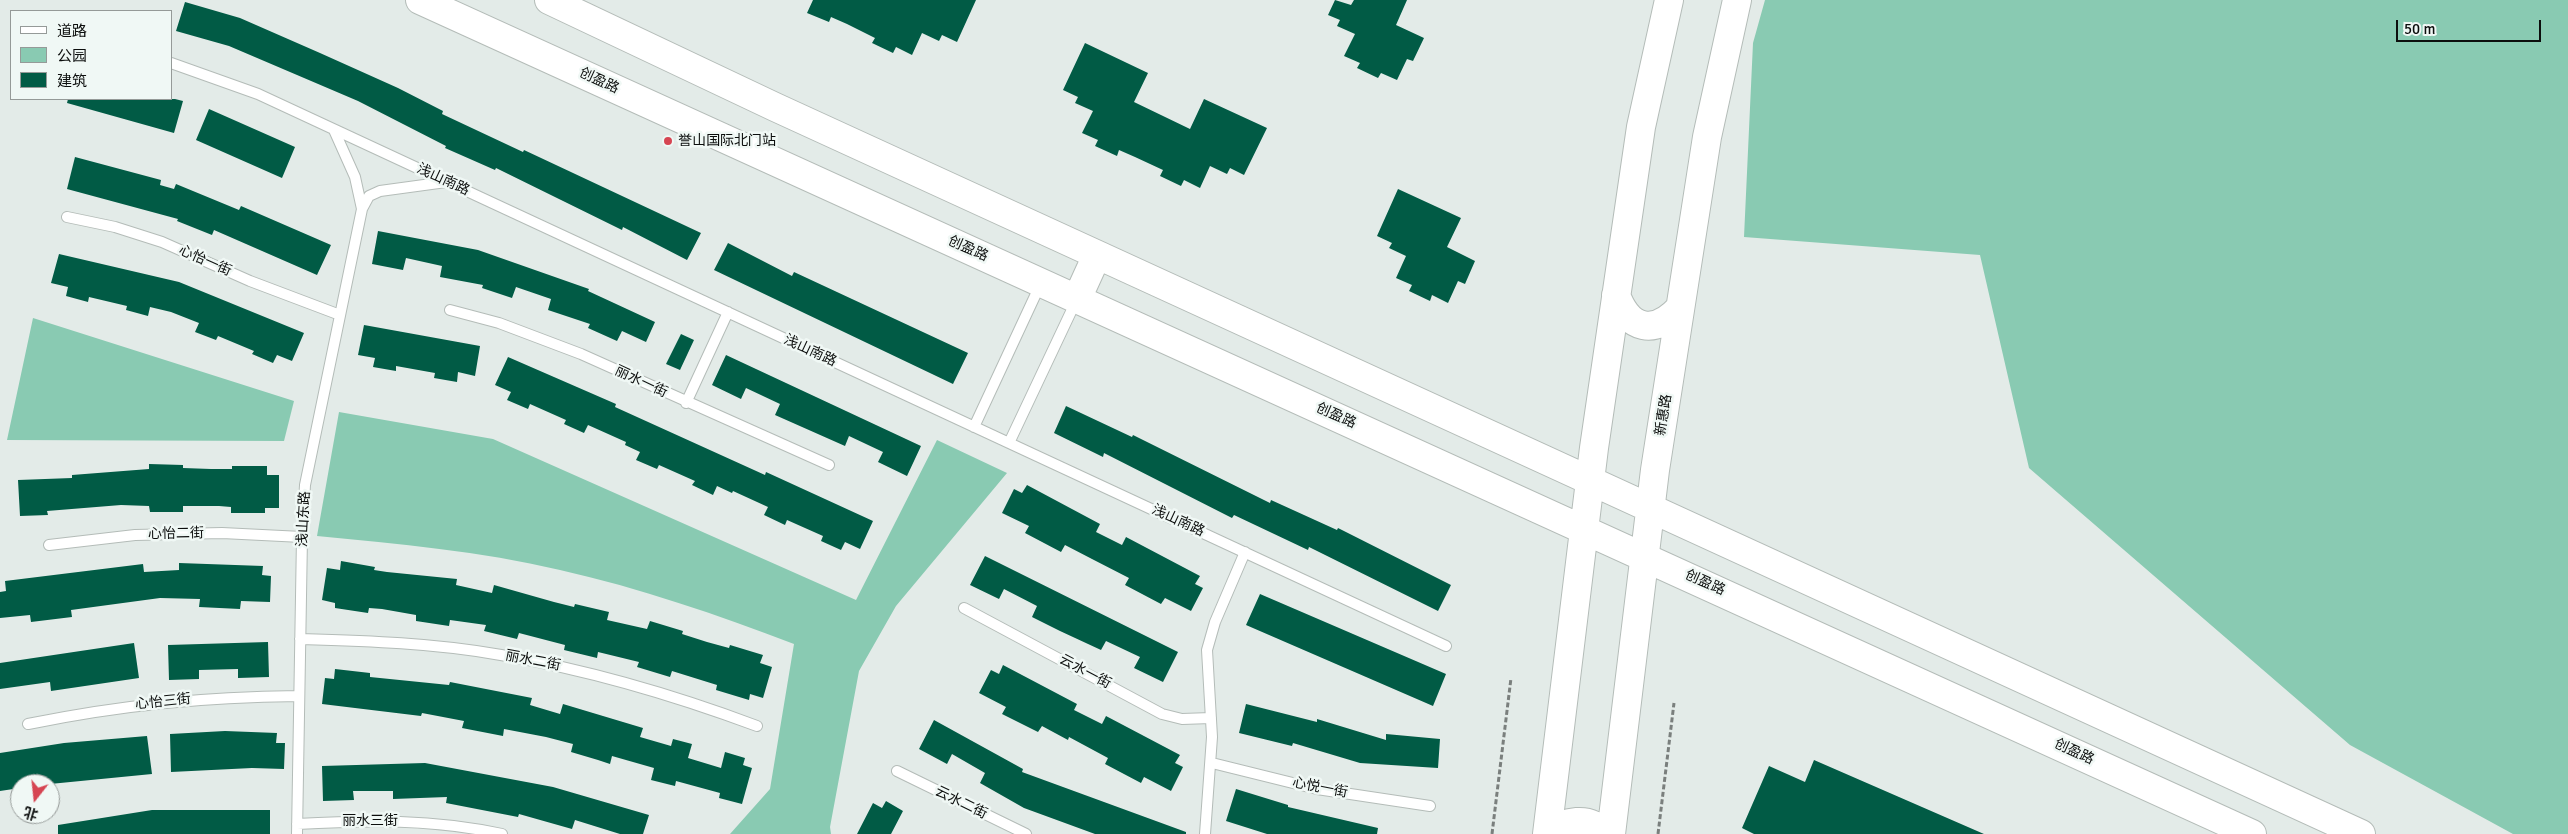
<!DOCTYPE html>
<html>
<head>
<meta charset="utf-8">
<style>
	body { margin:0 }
	#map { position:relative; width:2568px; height:834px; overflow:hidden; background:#e3ebe8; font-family:Signika,"Noto Sans SC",sans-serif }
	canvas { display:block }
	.legend { position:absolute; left:10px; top:10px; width:162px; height:90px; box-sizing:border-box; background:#f0f8f5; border:1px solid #959a98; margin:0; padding:6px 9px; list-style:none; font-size:15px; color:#0c0e0d }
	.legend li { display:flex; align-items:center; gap:10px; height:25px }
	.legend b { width:25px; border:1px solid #959a98 }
	.north { position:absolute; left:10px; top:774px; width:50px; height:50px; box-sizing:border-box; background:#f0f8f5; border:1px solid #959a98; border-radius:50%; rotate:196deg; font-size:14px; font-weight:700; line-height:20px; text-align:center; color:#0c0e0d }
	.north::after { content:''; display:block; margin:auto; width:18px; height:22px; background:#d64552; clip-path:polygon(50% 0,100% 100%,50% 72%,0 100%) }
	.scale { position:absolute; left:2396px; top:20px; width:145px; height:22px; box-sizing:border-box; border:2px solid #0c0e0d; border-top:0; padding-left:6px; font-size:15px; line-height:18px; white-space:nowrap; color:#0c0e0d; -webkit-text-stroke:4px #f0f8f5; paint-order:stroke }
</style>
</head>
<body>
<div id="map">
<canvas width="2568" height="834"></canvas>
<ul class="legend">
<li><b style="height:6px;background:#fff"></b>道路</li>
<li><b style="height:14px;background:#89cab2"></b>公园</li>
<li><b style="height:14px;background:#015b45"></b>建筑</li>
</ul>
<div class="north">北</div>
<div class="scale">50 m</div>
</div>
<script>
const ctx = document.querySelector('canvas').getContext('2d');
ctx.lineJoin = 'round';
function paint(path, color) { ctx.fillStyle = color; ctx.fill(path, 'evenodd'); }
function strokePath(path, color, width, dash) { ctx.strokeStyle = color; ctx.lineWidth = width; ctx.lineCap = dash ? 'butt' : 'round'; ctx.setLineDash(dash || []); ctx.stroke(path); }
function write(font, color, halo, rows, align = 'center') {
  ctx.font = font + ' Signika,"Noto Sans SC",sans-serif'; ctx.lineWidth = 5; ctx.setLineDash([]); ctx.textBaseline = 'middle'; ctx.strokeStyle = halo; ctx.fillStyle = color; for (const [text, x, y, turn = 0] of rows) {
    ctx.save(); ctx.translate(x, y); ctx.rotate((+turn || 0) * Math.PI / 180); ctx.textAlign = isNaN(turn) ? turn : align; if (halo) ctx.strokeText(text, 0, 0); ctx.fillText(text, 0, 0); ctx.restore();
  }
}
paint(new Path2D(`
	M1765,0H2568V834H2513L2350,745L2029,468L1980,255L1744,237L1753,43Z
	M33,318L294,401L284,441L7,440Z
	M339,412L493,439L856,600L937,440L1007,473L896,606L859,671L830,827L831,834H730L770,789L794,644C718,615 640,588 560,570C480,551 399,544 317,536Z`), '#89cab2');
paint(new Path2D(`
	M813,0H976L957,42L942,35L939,41L922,33L912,55L896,47L893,53L872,43L875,38L847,24L831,17L829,22L807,13Z
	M1335,0L1351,5L1354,0H1407L1396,25L1424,38L1413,61L1407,59L1397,80L1381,73L1378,78L1357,68L1360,63L1344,56L1355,34L1337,26L1340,20L1328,15Z
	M185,2L240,18L320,53L398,88L443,111L442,114L523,152L524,150L701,233L687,260L623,227L622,230L496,168L495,170L445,148L446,146L358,101L229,46L176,31Z
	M1085,43L1148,73L1134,102L1190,129L1204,99L1267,128L1244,175L1230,168L1227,174L1210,166L1200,188L1184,180L1181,186L1160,176L1163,170L1135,157L1119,150L1117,156L1095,146L1098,140L1082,133L1093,111L1075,103L1078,97L1063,90Z
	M68,99H175L183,101L174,133L67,103Z
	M209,109L295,147L282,178L196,140Z
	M75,157L161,180L160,185L174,189L176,184L239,210L241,206L331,245L317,275L214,230L212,235L177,221L178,219L67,189Z
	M1398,189L1461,218L1447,247L1475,261L1465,284L1458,281L1448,303L1432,295L1430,301L1409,291L1412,285L1396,278L1406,256L1389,248L1392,243L1377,236Z
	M378,231L478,250L589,289L588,291L655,322L646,342L622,331L617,341L588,328L590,324L548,310L551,299L516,287L512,298L482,288L483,285L440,277L442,266L406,258L403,270L372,264Z
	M728,243L792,276L794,272L968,353L953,384L714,270Z
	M59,254L179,282L304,333L292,361L277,355L273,363L252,354L254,351L218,336L216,340L195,332L199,323L171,312L150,307L148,316L126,310L127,306L89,297L88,302L66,296L68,287L51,283Z
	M364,325L480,346L475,376L458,372L457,382L434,378L435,373L396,366V371L373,367L375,358L358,355Z
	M681,334L694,340L680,370L666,364Z
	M726,355L921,446L907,476L878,462L883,452L849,436L845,446L775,415L780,404L746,388L741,399L712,385Z
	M508,357L616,404L615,407L765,475L766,472L873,521L860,549L845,542L841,550L821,541L823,536L787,520L785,525L764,515L768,507L733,491L732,493L717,486L713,495L692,485L695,481L659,465L657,469L636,460L640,452L625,445L626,442L588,425L584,433L564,424L566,420L530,404L528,409L507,400L511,392L495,385Z
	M1066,406L1132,437L1133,435L1270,503L1271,500L1337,530L1338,528L1451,585L1438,611L1309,547L1308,550L1234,515L1232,518L1104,453L1103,457L1054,433Z
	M149,464L183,465V468L211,469H232V466H267V475H279V508H265V513H231V507L219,506H183V512H150L149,506L121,505L47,511L48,515L20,516L18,480L72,478V475L149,469Z
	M1027,485L1100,524L1096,532L1122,545L1126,537L1200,576L1195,584L1203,588L1191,611L1165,598L1161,604L1125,585L1129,578L1092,559L1065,545L1061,552L1025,533L1029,526L1002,513L1014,489L1022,493Z
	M985,556L1178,652L1163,682L1134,668L1140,657L1106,641L1101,650L1060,631L1032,617L1037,606L1004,589L999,599L970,585Z
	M341,561L375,567L374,570L387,572L457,579L456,585L492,593L494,585L554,602L574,607L575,604L609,612L607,620L647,629L650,621L683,631L682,634L707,642L729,648L730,645L763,655L760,663L772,667L763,698L750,694L749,700L716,690L717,685L672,671L670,677L637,667L639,662L598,652L597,658L564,650L565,645L519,633L517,639L484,631L486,625L450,620L449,626L416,621V615L382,609L369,608L368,613L335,608V603L322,600L327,568L340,570Z
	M179,563L263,566L262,575L271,576L270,602L241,601L240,609L199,607L200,599L160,598L71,610L72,617L31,622L30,615L0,618V592L6,591L5,581L143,564L144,572L179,570Z
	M1260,594L1446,674L1433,706L1246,625Z
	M268,642L269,677L238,678V669L199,670V679L169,680L168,645Z
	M134,643L139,678L51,691L50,682L0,689V663Z
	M1003,665L1077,704L1074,710L1102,724L1106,716L1180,755L1175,763L1183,767L1171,791L1144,777L1141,783L1105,764L1108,758L1069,737L1068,740L1042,726L1038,732L1002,714L1006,707L979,693L991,670L999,674Z
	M335,669L370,673V677L449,685L450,682L532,698L530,705L560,714L563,704L643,728L640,737L671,746L673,739L692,744L688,758L721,768L725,752L745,758L743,765L752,768L742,804L719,798L720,793L676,781L675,786L651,780L654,768L612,756L610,764L598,760L571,752L573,744L546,737L504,729L503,736L462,728L464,721L422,713L421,716L322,704L325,678L334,679Z
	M1246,704L1317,722V719L1386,740V734L1440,739L1438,768L1360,763L1293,743L1292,746L1239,733Z
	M934,720L1023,769L1022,772L1186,832V834H1095L1024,808L980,783L985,773L952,754L947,764L919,749Z
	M225,731L277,733L276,743H285L284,769L252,768L171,772L170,734Z
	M147,736L152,774L50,784H20V788L0,791V753L64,743Z
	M1814,760L1984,834H1754L1742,828L1769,766L1805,782Z
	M425,763L553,787L649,815L643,834H620L575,820L572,829L519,814L518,817L446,803L447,797L393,799V791H353L354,800L323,801L322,766Z
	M1236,789L1288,805V807L1378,828L1377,834H1267L1226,821Z
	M886,801L903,811L891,834H857L873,803L882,808Z
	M152,810H270V834H58V825Z`), '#015b45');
const lane = new Path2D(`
	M171,63L258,94L1446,646
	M334,130L355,177L362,209
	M67,217L115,227L162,242L250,281L340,315
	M450,310L499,323L581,354L829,465
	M686,403L728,312
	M974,427L1041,283
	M1009,443L1077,299
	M49,545L135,535L222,533L302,537
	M964,608L1162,714L1182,719L1211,718
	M300,639C368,641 435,643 501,655C589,670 674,695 757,726
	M28,724C122,705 203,697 299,696
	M1212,763L1317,789L1430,806
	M897,771L1026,834
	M297,824C366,820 434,819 502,834
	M297,834L302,537L305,485L362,209L369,196L380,191L446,182
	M1205,834L1212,737L1207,650L1215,622L1245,552`);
const secondary = new Path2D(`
	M420,0L2252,834
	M549,0L775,107L2361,834
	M1616,295C1629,330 1654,336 1680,308
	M1077,299L1097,255
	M1547,834L1594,448L1641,127L1669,0
	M1549,834C1564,821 1589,815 1604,834
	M1611,834L1655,470L1707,137L1737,0`);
strokePath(lane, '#b4bcb8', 12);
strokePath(secondary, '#b4bcb8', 30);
strokePath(new Path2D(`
	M1492,834L1511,678
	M1658,834L1674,703`), '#7a7f7d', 3, [5, 2.5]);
strokePath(lane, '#fff', 10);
strokePath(secondary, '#fff', 28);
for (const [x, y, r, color] of [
	[668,141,5,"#d64552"]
]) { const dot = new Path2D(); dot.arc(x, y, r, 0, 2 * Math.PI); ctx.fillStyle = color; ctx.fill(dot); strokePath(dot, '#f0f8f5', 2); }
write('14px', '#0c0e0d', '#f0f8f5', [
	["创盈路",599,81,25],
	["浅山南路",443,180,25],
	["创盈路",968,249,24],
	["心怡一街",205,261,24],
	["浅山南路",810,351,25],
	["丽水一街",641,382,25],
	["新惠路",1664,415,-81],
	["创盈路",1336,416,24],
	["浅山东路",304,519,-87],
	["浅山南路",1178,521,25],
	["心怡二街",176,534,-1],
	["创盈路",1705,583,24],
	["丽水二街",533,661,11],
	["云水一街",1085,672,28],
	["心怡三街",163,702,-6],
	["创盈路",2074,752,25],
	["心悦一街",1320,788,11],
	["云水二街",961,803,26],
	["丽水三街",370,821]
]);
write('14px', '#0c0e0d', '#f0f8f5', [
	["誉山国际北门站",678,141]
], 'left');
</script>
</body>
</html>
